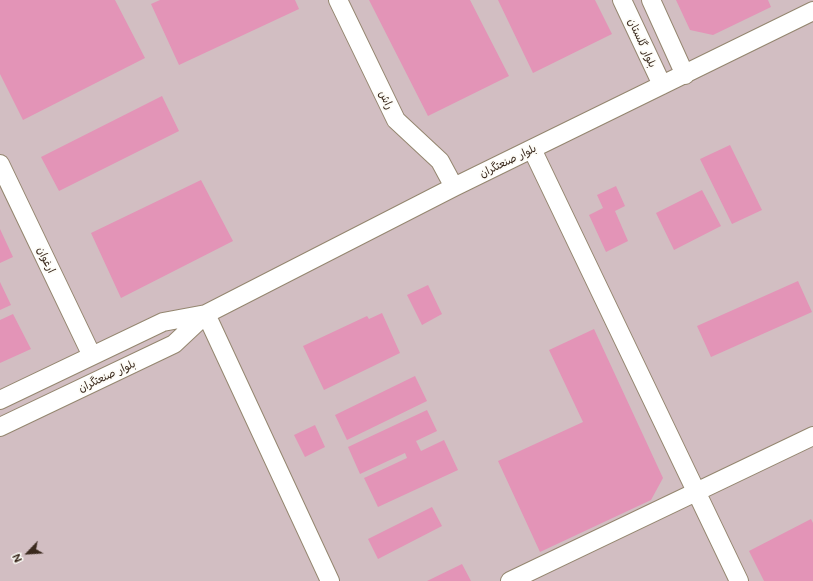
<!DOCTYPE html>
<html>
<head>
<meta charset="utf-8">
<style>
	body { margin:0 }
	#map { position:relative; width:813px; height:581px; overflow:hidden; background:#eee1c0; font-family:Mali,sans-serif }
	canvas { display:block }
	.north { position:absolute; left:8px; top:533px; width:40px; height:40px; -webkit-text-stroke:3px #fdfcf7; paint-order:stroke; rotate:245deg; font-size:11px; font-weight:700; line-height:16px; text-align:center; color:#3b2a1e }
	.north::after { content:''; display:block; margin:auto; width:14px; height:18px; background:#3b2a1e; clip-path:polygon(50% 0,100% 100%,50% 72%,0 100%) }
</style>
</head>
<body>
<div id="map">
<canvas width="813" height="581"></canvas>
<div class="north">N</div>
</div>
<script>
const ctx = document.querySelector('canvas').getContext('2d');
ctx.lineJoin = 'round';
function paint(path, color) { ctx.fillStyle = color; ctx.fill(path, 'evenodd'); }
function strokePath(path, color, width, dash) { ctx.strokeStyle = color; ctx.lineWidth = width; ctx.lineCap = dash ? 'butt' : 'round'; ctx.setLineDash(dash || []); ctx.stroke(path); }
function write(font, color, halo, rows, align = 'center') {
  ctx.font = font + ' Mali,"Playpen Sans Arabic",sans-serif'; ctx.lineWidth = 3.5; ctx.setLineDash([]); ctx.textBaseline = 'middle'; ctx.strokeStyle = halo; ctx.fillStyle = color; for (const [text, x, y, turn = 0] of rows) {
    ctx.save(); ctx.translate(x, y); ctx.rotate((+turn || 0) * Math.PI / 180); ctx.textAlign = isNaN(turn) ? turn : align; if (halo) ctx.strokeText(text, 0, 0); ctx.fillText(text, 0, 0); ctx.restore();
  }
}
paint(new Path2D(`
	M0,0H813V581H0Z`), '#d2bec2');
paint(new Path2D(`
	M0,0H115L145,58L23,120L0,74Z
	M160,0H295L299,9L179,65L151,4Z
	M369,0H470L509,76L428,116Z
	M498,0H595L612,34L533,73Z
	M676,0H768L771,7L713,35L690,30Z
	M162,96L179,131L59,191L41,157Z
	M730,145L762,210L732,224L700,159Z
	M201,180L233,241L121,298L91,233Z
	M616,186L625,206L615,211L628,241L606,252L589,215L603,208L597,195Z
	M702,190L721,226L674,250L656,213Z
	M0,229L13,257L0,263Z
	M798,281L812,312L711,357L697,326Z
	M0,282L11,305L0,310Z
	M428,285L442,314L422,325L407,295Z
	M382,313L400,353L324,390L303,346L367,316L369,319Z
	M13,314L31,349L0,363V320Z
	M594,329L663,478L651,500L540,552L498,461L583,422L549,350Z
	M415,376L427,401L347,440L335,415Z
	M427,410L437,431L416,441L421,451L444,440L458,470L378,507L364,478L407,458L405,453L360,474L348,447Z
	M315,425L325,447L305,457L294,435Z
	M432,507L442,526L378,559L368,539Z
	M811,519L813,523V581H764L749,551Z
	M462,564L471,581H427Z`), '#e394b7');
const minor = new Path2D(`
	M338,0L396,120L440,161L454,187
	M622,0L662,85
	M651,0L685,75
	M532,149L739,581
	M0,164L92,356
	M206,314L330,581
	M0,400L163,322L206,314L454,187L813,11
	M0,427L174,344L206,314
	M510,581L813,436`);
strokePath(minor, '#94866f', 20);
strokePath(minor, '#fff', 18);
write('11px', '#3b2a1e', '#fdfcf7', [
	["بلوار گلستان",642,43,65],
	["راش",386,100,64],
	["بلوار صنعتگران",508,161,-26],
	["ارغوان",46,260,64],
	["بلوار صنعتگران",107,376,-25]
]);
</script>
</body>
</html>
